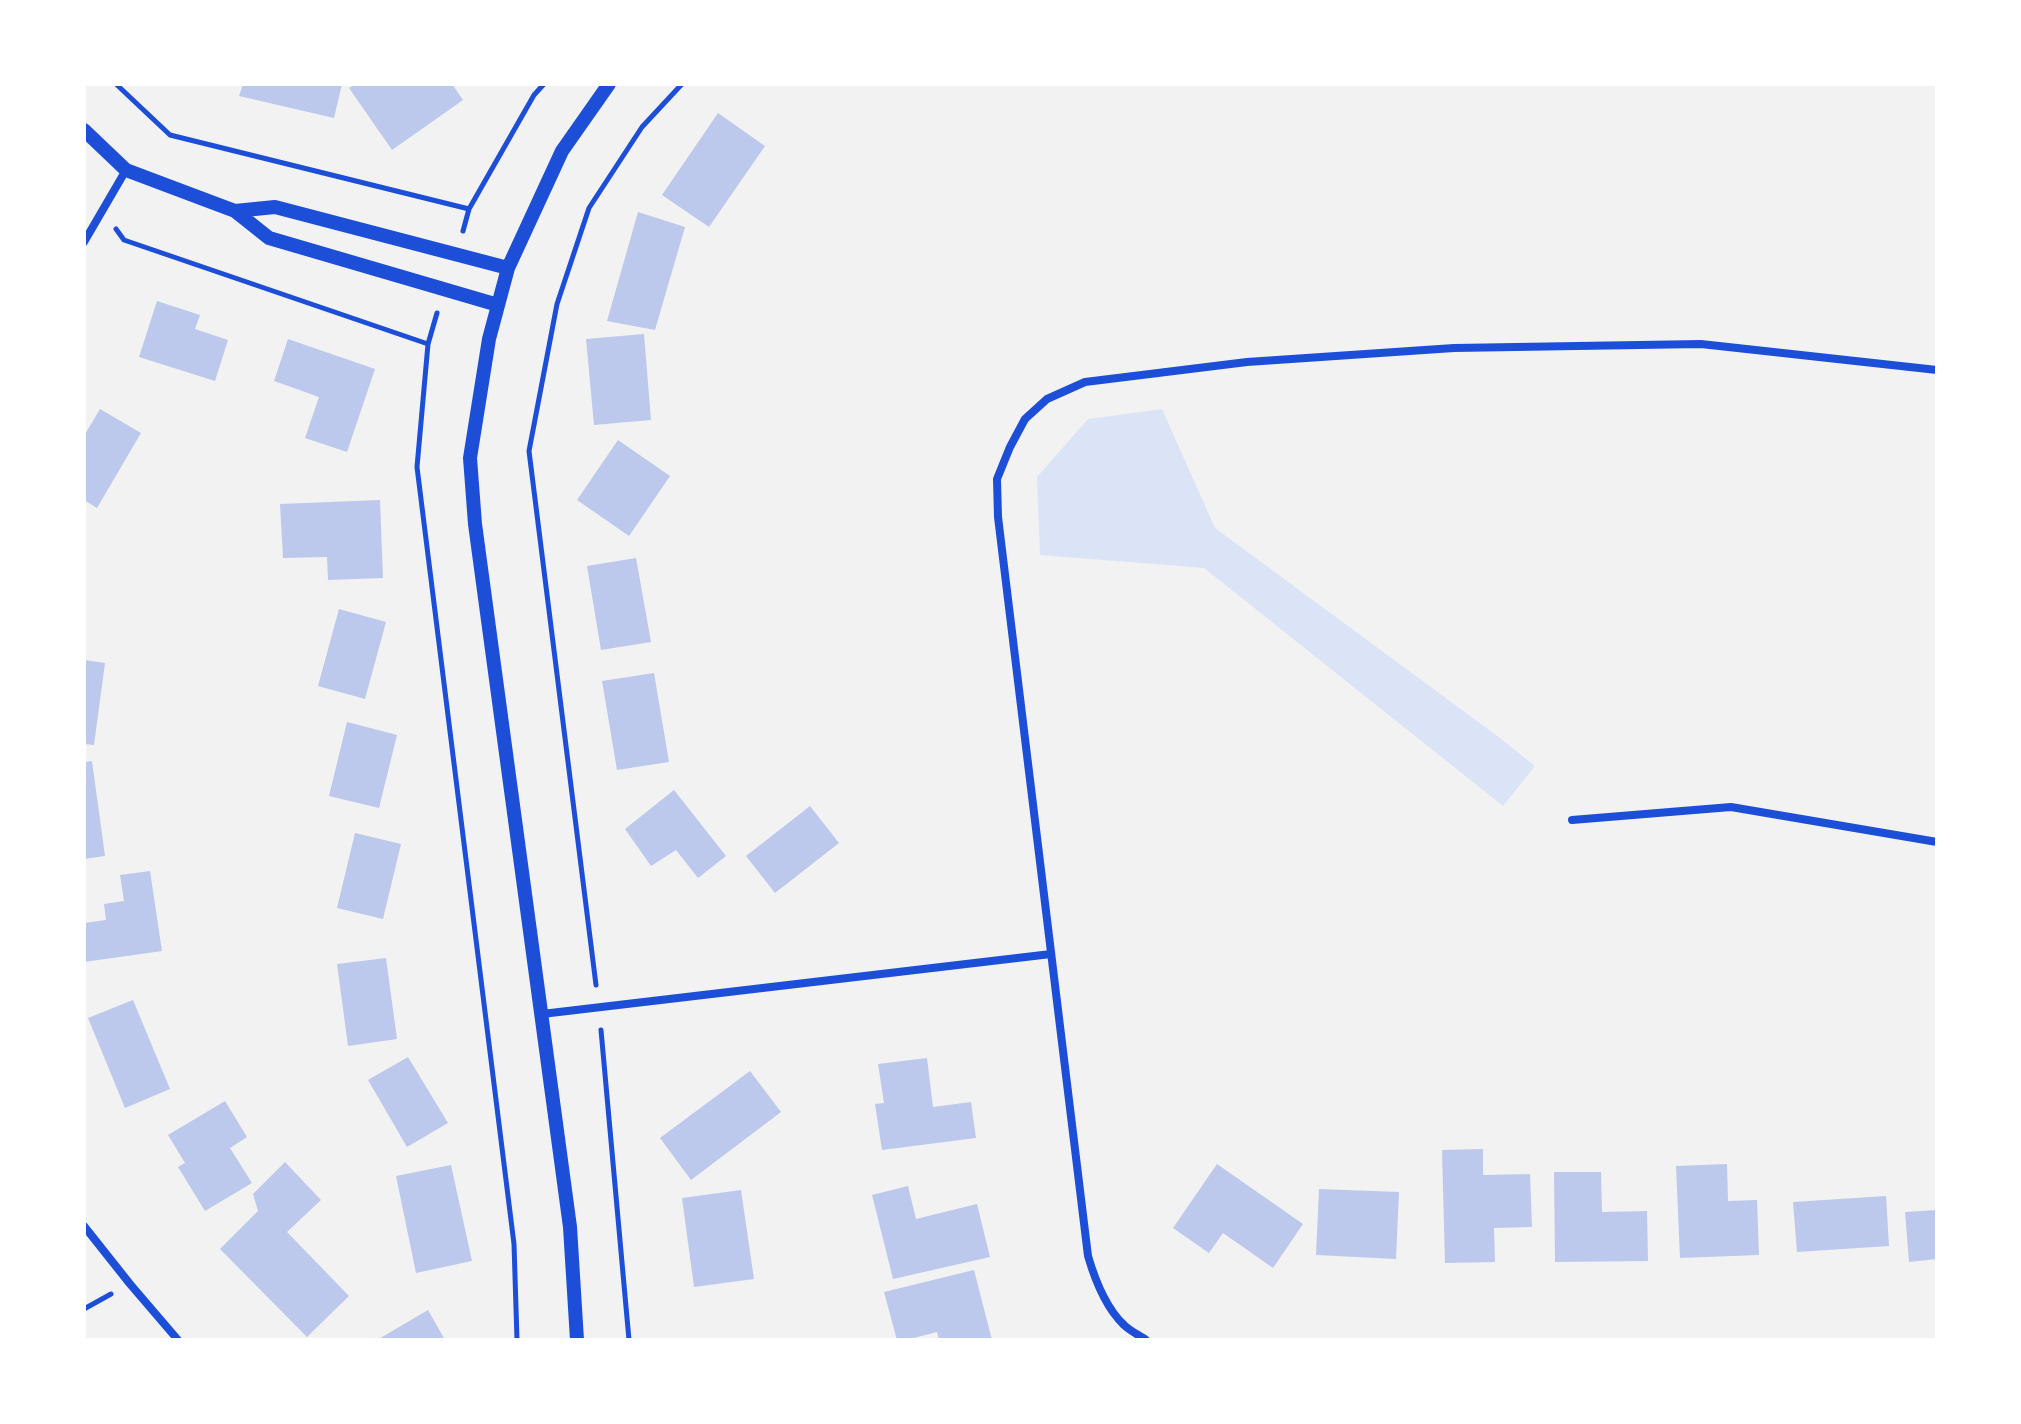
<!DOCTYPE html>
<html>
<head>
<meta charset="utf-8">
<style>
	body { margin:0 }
	#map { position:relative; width:2021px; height:1424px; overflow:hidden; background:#f2f2f2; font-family:"DejaVu Sans",sans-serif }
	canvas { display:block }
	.frame { position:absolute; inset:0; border:86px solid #fff; pointer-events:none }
</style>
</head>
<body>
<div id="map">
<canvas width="2021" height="1424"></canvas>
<div class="frame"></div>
</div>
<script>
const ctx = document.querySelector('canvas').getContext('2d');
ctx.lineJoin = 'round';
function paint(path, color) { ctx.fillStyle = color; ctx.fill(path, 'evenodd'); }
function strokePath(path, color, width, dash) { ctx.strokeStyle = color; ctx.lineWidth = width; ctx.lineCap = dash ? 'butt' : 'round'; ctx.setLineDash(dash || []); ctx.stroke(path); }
paint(new Path2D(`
	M1162,409L1215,528L1500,738L1535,766L1503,806L1204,568L1040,555L1037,477L1088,419Z`), '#dbe4f7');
paint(new Path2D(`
	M243,84H342L334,118L239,96Z
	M356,84H452L463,100L392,150L349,88Z
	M718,113L765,146L709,227L662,195Z
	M638,212L685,227L655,330L607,321Z
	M157,301L200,315L195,329L228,340L215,381L139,357Z
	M644,334L651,420L594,425L586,339Z
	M288,339L375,369L347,452L305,438L319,397L274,381Z
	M100,409L141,433L97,508L84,500V436Z
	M618,440L670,476L629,536L577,500Z
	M380,500L383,578L328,580L327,557L283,558L280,504Z
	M636,558L651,642L601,650L587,566Z
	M339,609L386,622L365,699L318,686Z
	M84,660L105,663L94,745L84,744Z
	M654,673L669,762L617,770L602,681Z
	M347,722L397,735L379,808L329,796Z
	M92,761L105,856L84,859V762Z
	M674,790L726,856L698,878L676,850L651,866L625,829Z
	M810,806L839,843L775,893L746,856Z
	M355,833L401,844L383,919L337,908Z
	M150,871L162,951L84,962V923L106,920L104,904L124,901L120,875Z
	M386,958L397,1039L348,1046L337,964Z
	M133,1000L170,1089L125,1108L88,1018Z
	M408,1057L448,1123L407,1147L368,1080Z
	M927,1058L933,1107L971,1102L976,1138L882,1150L875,1104L884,1103L878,1064Z
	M750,1071L781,1112L691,1180L660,1138Z
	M225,1101L247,1137L230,1148L252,1183L205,1211L178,1167L185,1163L168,1135Z
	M1483,1149V1175L1530,1174L1532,1227L1494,1228L1495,1262L1445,1263L1442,1150Z
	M285,1162L321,1200L287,1232L349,1296L307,1337L220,1249L258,1211L253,1194Z
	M1217,1164L1303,1224L1273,1268L1223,1233L1209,1253L1173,1228Z
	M1727,1164L1728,1201L1757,1200L1759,1255L1680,1258L1676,1166Z
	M451,1165L472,1261L416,1273L396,1176Z
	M1554,1172H1601L1602,1212L1647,1211L1648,1261L1555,1262Z
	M908,1186L916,1219L977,1204L990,1257L893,1279L872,1195Z
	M1319,1189L1399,1192L1396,1259L1316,1255Z
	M741,1190L754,1279L694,1287L682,1198Z
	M1886,1196L1889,1246L1797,1252L1793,1202Z
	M1937,1210V1259L1909,1262L1905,1212Z
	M974,1270L992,1340H939L937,1332L906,1340H897L884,1292Z
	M428,1310L445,1340H377Z`), '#bdc9ec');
strokePath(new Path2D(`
	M116,84L170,135L469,209
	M116,229L124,240L428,344
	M463,231L469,209L534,95L544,84
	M437,313L428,344L417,467L514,1244L517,1340
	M596,985L529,451L557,304L589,208L642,127L682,84
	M601,1030L629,1340
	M84,1309L111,1294`), '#1d4ed8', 5);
strokePath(new Path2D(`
	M84,242L126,170
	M1572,820L1731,807L1937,842
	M542,1014L1051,954
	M84,1226L130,1284L178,1340
	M1146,1340C1139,1335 1130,1331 1124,1325C1105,1307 1095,1280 1088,1256L998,517L997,479L1010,447L1025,419L1047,399L1085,382L1247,362L1454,348L1701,344L1937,370`), '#1d4ed8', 8);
strokePath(new Path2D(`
	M84,130L126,170L235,211L269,238L498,305
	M235,211L275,207L508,268
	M577,1340L570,1227L475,524L470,458L489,339L508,268L562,151L609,84`), '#1d4ed8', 14);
</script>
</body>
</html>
